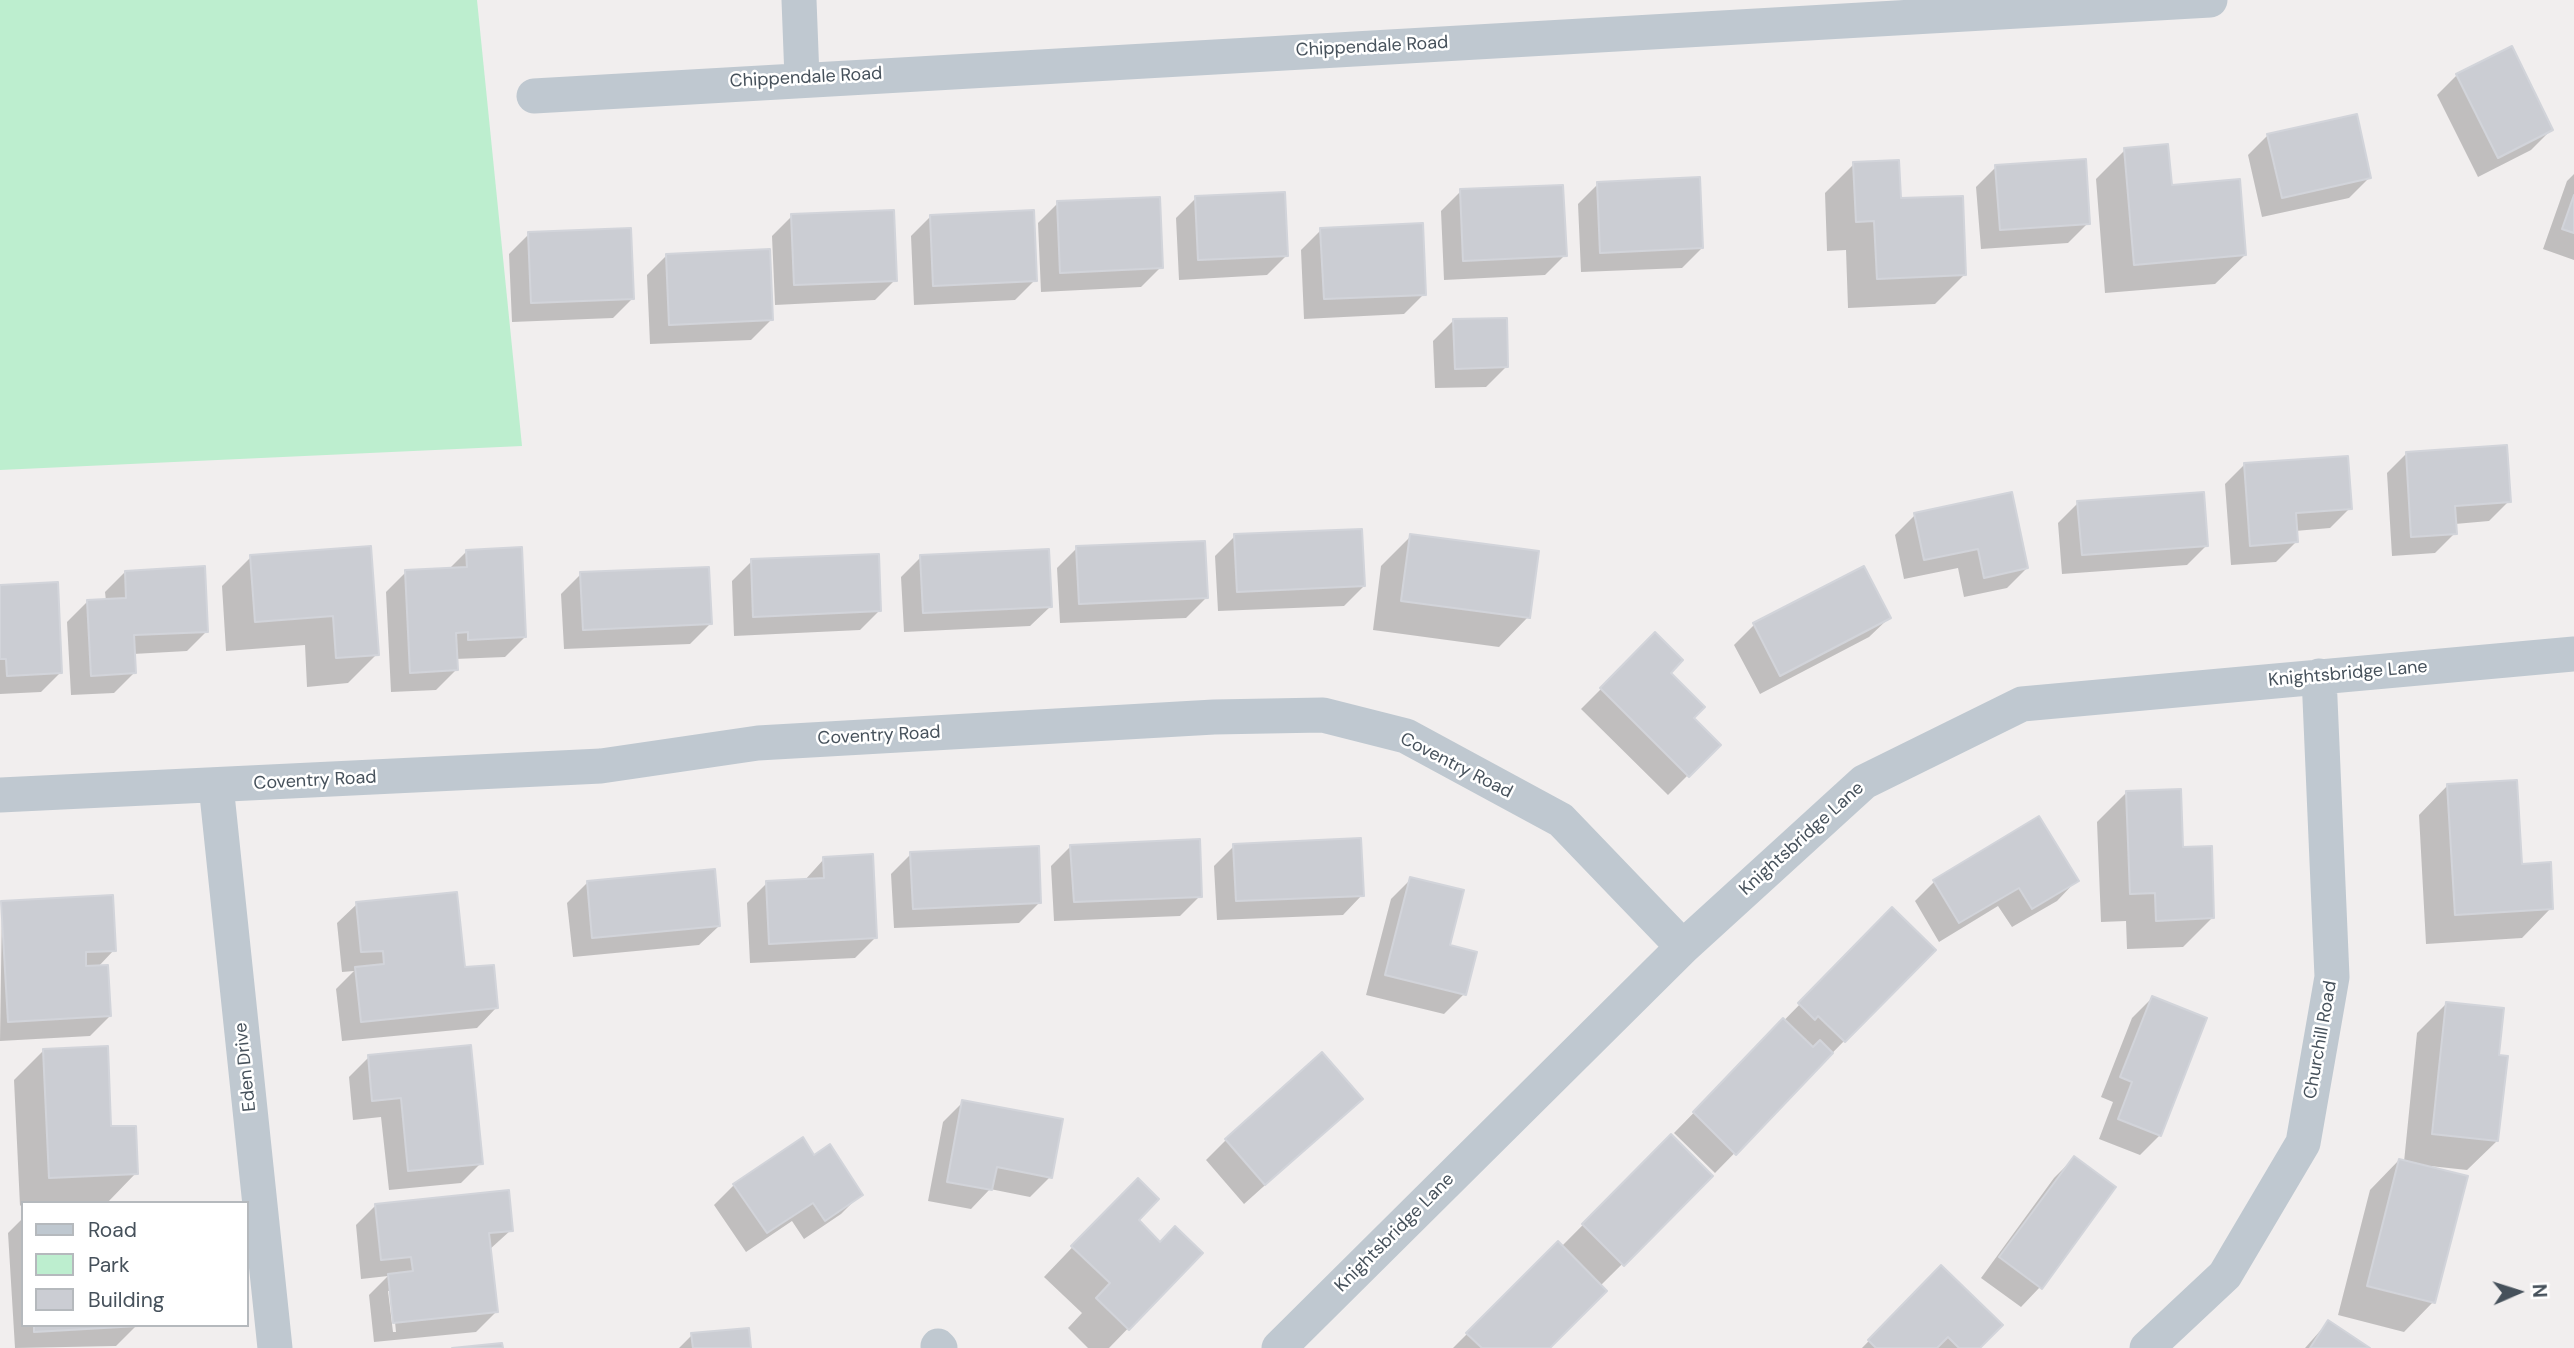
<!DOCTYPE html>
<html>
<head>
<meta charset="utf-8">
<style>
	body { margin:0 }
	#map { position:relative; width:2574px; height:1348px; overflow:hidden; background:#f1eeee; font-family:"DM Sans",sans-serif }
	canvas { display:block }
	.legend { position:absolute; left:21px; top:1201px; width:228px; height:126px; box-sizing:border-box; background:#fff; border:2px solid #b5b9bd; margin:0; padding:9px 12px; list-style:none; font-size:21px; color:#46515b }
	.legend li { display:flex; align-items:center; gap:14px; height:35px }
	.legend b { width:35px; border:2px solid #b5b9bd }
	.north { position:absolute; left:2483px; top:1257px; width:70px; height:70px; -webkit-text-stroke:5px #fff; paint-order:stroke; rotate:87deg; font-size:19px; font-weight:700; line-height:28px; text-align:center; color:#46515b }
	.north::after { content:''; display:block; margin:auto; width:24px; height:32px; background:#46515b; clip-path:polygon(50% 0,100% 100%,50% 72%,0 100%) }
</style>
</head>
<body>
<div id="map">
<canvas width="2574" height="1348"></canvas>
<ul class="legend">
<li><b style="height:9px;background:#bfc8d0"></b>Road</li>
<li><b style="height:19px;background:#bdeecf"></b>Park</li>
<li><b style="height:19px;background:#cbcdd3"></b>Building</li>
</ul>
<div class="north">N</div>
</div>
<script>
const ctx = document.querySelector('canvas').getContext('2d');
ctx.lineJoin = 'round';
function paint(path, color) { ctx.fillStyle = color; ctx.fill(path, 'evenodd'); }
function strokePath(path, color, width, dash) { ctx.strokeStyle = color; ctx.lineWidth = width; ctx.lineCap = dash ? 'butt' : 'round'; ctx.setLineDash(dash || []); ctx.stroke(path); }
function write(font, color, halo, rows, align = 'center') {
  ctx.font = font + ' "DM Sans",sans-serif'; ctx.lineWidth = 5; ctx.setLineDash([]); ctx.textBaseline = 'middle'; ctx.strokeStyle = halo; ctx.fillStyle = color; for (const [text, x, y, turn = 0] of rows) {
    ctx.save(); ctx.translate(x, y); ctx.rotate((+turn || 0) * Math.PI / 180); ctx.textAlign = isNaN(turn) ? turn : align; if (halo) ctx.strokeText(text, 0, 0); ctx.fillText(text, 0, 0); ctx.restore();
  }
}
paint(new Path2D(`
	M0,0H477L522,446L0,470Z`), '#bdeecf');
paint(new Path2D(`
	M2457,75L2551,130L2531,150L2478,177L2437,95Z
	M2268,135L2369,178L2349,198L2262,217L2248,155Z
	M2125,150L2245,255L2215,284L2105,293L2096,179Z
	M1854,164L1900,200L1965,274L1935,304L1848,308L1846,250L1827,251L1825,193Z
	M1996,167L2088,223L2068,243L1981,249L1976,187Z
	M2574,174V260L2543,249L2567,181Z
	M1598,184L1702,248L1682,268L1581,272L1578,204Z
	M1461,191L1565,255L1545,275L1444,280L1441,211Z
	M1196,198L1287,255L1267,275L1179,280L1176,218Z
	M1058,203L1161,267L1141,287L1041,292L1038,223Z
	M792,216L895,280L875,300L775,305L772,236Z
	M931,216L1035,280L1015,300L914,305L911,236Z
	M1321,230L1424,294L1404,314L1304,319L1301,250Z
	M529,234L633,298L613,318L512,322L509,254Z
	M667,255L771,320L751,340L650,344L647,275Z
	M1453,321L1506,367L1486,387L1435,388L1433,341Z
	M2407,453L2509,501L2489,521L2455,524V533L2435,553L2392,556L2387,473Z
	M2245,464L2350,508L2330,528L2295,531L2296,542L2276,562L2231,565L2225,484Z
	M2078,503L2207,545L2187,565L2062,574L2058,523Z
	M1915,515L2027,568L2007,588L1964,597L1958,568L1904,579L1895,535Z
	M1235,536L1364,586L1344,606L1218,611L1215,556Z
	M1411,536L1528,617L1499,647L1373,630L1381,566Z
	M370,548L377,654L348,683L307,687L305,645L226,651L222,586L251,557Z
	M1077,548L1206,598L1186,618L1060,623L1057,568Z
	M467,551L525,637L505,657L455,659L456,670L436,690L391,692L386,592L406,572L449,569Z
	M921,557L1050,607L1030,626L904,632L901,577Z
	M752,561L880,610L860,630L734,636L732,581Z
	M125,572L207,631L187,651L133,654L134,673L114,693L71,695L67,622L87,602L106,601L105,592Z
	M581,574L710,624L690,644L564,649L561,594Z
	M0,587L61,672L41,692L0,694Z
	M1889,618L1869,637L1760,694L1734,645L1754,625Z
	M1655,635L1669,673L1692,718L1718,745L1668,795L1581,709Z
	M2448,785L2520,866L2551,908L2522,938L2426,944L2419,815Z
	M2126,793L2213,917L2183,947L2127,949L2126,921L2101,922L2097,822Z
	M1071,846L1200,896L1180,916L1054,921L1051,866Z
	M1234,846L1362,895L1343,915L1217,920L1214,866Z
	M911,854L1039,903L1019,923L894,928L891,874Z
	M824,859L875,938L855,958L750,963L747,903L767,883L804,881Z
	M1411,879L1448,946L1464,994L1444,1014L1366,995L1391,899Z
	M1935,881H2076L2057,901L2012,927L1998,906L1939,942L1915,901Z
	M587,883L719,926L699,945L573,957L567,903Z
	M2,903L114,950L97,968L110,1016L90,1036L0,1041Z
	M357,904L463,969L496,1008L477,1028L342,1041L336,989L354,971L342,972L337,923Z
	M1892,910L1933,950L1715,1173L1674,1133Z
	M2152,998L2160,1135L2140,1155L2099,1139L2113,1102L2101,1097L2132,1018Z
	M2446,1004L2497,1057V1141L2467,1170L2430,1166L2433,1302L2404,1332L2338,1315L2370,1190L2399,1160L2404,1162L2417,1033Z
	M43,1051L110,1128L136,1173L107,1203H23L20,1206L14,1080Z
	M369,1057L481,1163L461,1183L389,1190L381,1117L353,1120L349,1077Z
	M963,1102L1050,1177L1030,1197L990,1189L971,1209L928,1201L943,1122Z
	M1340,1118L1244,1204L1206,1160L1226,1140Z
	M1671,1136L1711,1176L1600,1286L1548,1348H1453L1558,1243L1561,1247Z
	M814,1157L861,1194L841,1214L804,1239L792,1221L746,1252L714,1205L734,1185Z
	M2074,1158L2040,1287L2021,1307L1981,1278L2054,1178Z
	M376,1205L511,1230L489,1250L496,1312L476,1332L374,1342L369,1295L388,1276L361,1279L356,1225ZM388,1291H392L396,1332H393Z
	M1108,1210L1137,1220L1160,1244L1201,1253L1109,1348H1088L1068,1328L1082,1313L1044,1277Z
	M23,1218V1325L136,1326L116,1346L15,1348L8,1233Z
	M1941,1267L1977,1348H1862Z
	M2328,1322L2367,1348H2305Z
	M692,1335L750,1348H679Z`), '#0003');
const building = new Path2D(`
	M2512,46L2553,130L2498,158L2456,74Z
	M2357,114L2371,178L2282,198L2267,134Z
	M2168,144L2172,185L2240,179L2246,255L2134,265L2124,148Z
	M2086,159L2090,224L2000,230L1995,165Z
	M1899,160L1901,198L1963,196L1966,275L1877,279L1874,221L1856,222L1853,162Z
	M1700,177L1703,248L1600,253L1597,182Z
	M1563,185L1567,256L1463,261L1460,189Z
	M1285,192L1288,256L1198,260L1195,196Z
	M2574,195V233L2562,229Z
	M1160,197L1163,268L1060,273L1057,201Z
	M894,210L897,281L794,285L791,214Z
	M1034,210L1037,281L933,286L930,215Z
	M1423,223L1426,295L1324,299L1320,228Z
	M631,228L634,299L531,303L528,232Z
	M770,249L773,320L669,325L666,254Z
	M1507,318L1508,367L1455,369L1453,319Z
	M2507,445L2511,502L2455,506L2457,534L2411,537L2406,452Z
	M2348,456L2352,509L2296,513L2298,542L2250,546L2244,463Z
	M2012,492L2028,568L1984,578L1978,549L1924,560L1914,513Z
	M2204,492L2208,546L2082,555L2077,501Z
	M1362,529L1365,586L1237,592L1234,534Z
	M1410,534L1539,551L1530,618L1401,601Z
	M1205,541L1208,598L1079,604L1076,546Z
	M371,546L379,655L336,658L333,616L255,622L250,555Z
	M522,547L526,637L468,640V632L456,633L458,670L410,673L405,570L467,567L466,550Z
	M1049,549L1052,607L923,613L920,555Z
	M879,554L881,611L753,617L751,559Z
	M205,566L208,632L134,635L136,673L91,676L87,600L126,598L125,571Z
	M1864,566L1891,618L1780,676L1753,623Z
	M709,567L712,624L583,630L580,572Z
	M58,582L62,673L7,676L6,659H0V585Z
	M1655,632L1683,660L1671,673L1705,707L1694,718L1721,745L1689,777L1600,688Z
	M2517,780L2522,864L2551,862L2553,909L2455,915L2447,784Z
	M2181,789L2183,847L2212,846L2214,918L2156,921L2155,893L2130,894L2126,791Z
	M2039,816L2079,881L2032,909L2019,888L1959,923L1933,880Z
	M1361,838L1364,896L1236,901L1233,844Z
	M1200,839L1202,897L1074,902L1070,845Z
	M1039,846L1041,903L913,909L910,852Z
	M873,854L877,938L769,944L766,881L824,878L823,857Z
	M715,869L720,926L592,938L587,881Z
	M1410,877L1464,890L1450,945L1477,952L1466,995L1385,975Z
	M457,892L465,967L494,965L498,1008L361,1022L355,967L384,964L383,951L361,952L356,902Z
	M113,895L116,951L86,952V966L108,965L111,1016L8,1022L1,901Z
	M1892,907L1936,950L1845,1042L1818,1016L1815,1020L1798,1003Z
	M2152,996L2207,1018L2161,1136L2118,1119L2132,1082L2120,1077Z
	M2446,1002L2504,1008L2499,1055L2508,1056L2498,1141L2432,1134Z
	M1783,1018L1813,1047L1820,1040L1833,1053L1736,1155L1693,1112Z
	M471,1045L483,1164L408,1171L401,1098L372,1101L368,1055Z
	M108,1046L111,1126H136L138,1174L49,1178L43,1049Z
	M1322,1052L1363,1099L1265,1185L1225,1139Z
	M962,1100L1063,1119L1052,1178L997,1167L992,1190L947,1182Z
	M1671,1134L1713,1176L1624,1266L1582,1224Z
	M803,1137L814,1155L830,1144L863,1195L825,1221L813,1203L767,1233L733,1184Z
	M2074,1156L2116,1187L2042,1289L1999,1257Z
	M2399,1159L2468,1176L2435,1303L2367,1286Z
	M1138,1178L1159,1199L1139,1220L1160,1242L1175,1226L1203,1253L1129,1330L1096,1298L1110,1283L1071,1246Z
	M509,1190L513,1231L489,1233L498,1312L393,1323L388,1274L413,1271L411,1257L381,1260L375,1204Z
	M1558,1241L1607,1291L1550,1348H1482L1466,1333Z
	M1941,1265L2003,1325L1980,1348H1959L1948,1337L1937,1348H1876L1868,1340Z
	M2328,1320L2370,1348H2310Z
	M34,1325H138V1326L34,1332Z
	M749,1328L751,1348H693L691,1333Z
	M502,1343L503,1348H452Z`);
paint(building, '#cbcdd3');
strokePath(building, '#d2d4da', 2);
strokePath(new Path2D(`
	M799,0L802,78
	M534,96L2210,0
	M216,785L275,1348
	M0,795L601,766L758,743L1214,717L1323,715L1406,736L1561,820L1683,947
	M938,1346L940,1348
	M1279,1348L1683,947L1864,782L2022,704L2574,654
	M2147,1348L2225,1275L2303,1143L2332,977L2319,676`), '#bfc8d0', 35);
write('18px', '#46515b', '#fff', [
	["Chippendale Road",1372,47,-3],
	["Chippendale Road",806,78,-3],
	["Knightsbridge Lane",2348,674,-5],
	["Coventry Road",879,736,-3],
	["Coventry Road",1456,766,27],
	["Coventry Road",315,781,-3],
	["Knightsbridge Lane",1802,839,-42],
	["Churchill Road",2321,1040,-80],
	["Eden Drive",246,1067,-96],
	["Knightsbridge Lane",1395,1233,-45]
]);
</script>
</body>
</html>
